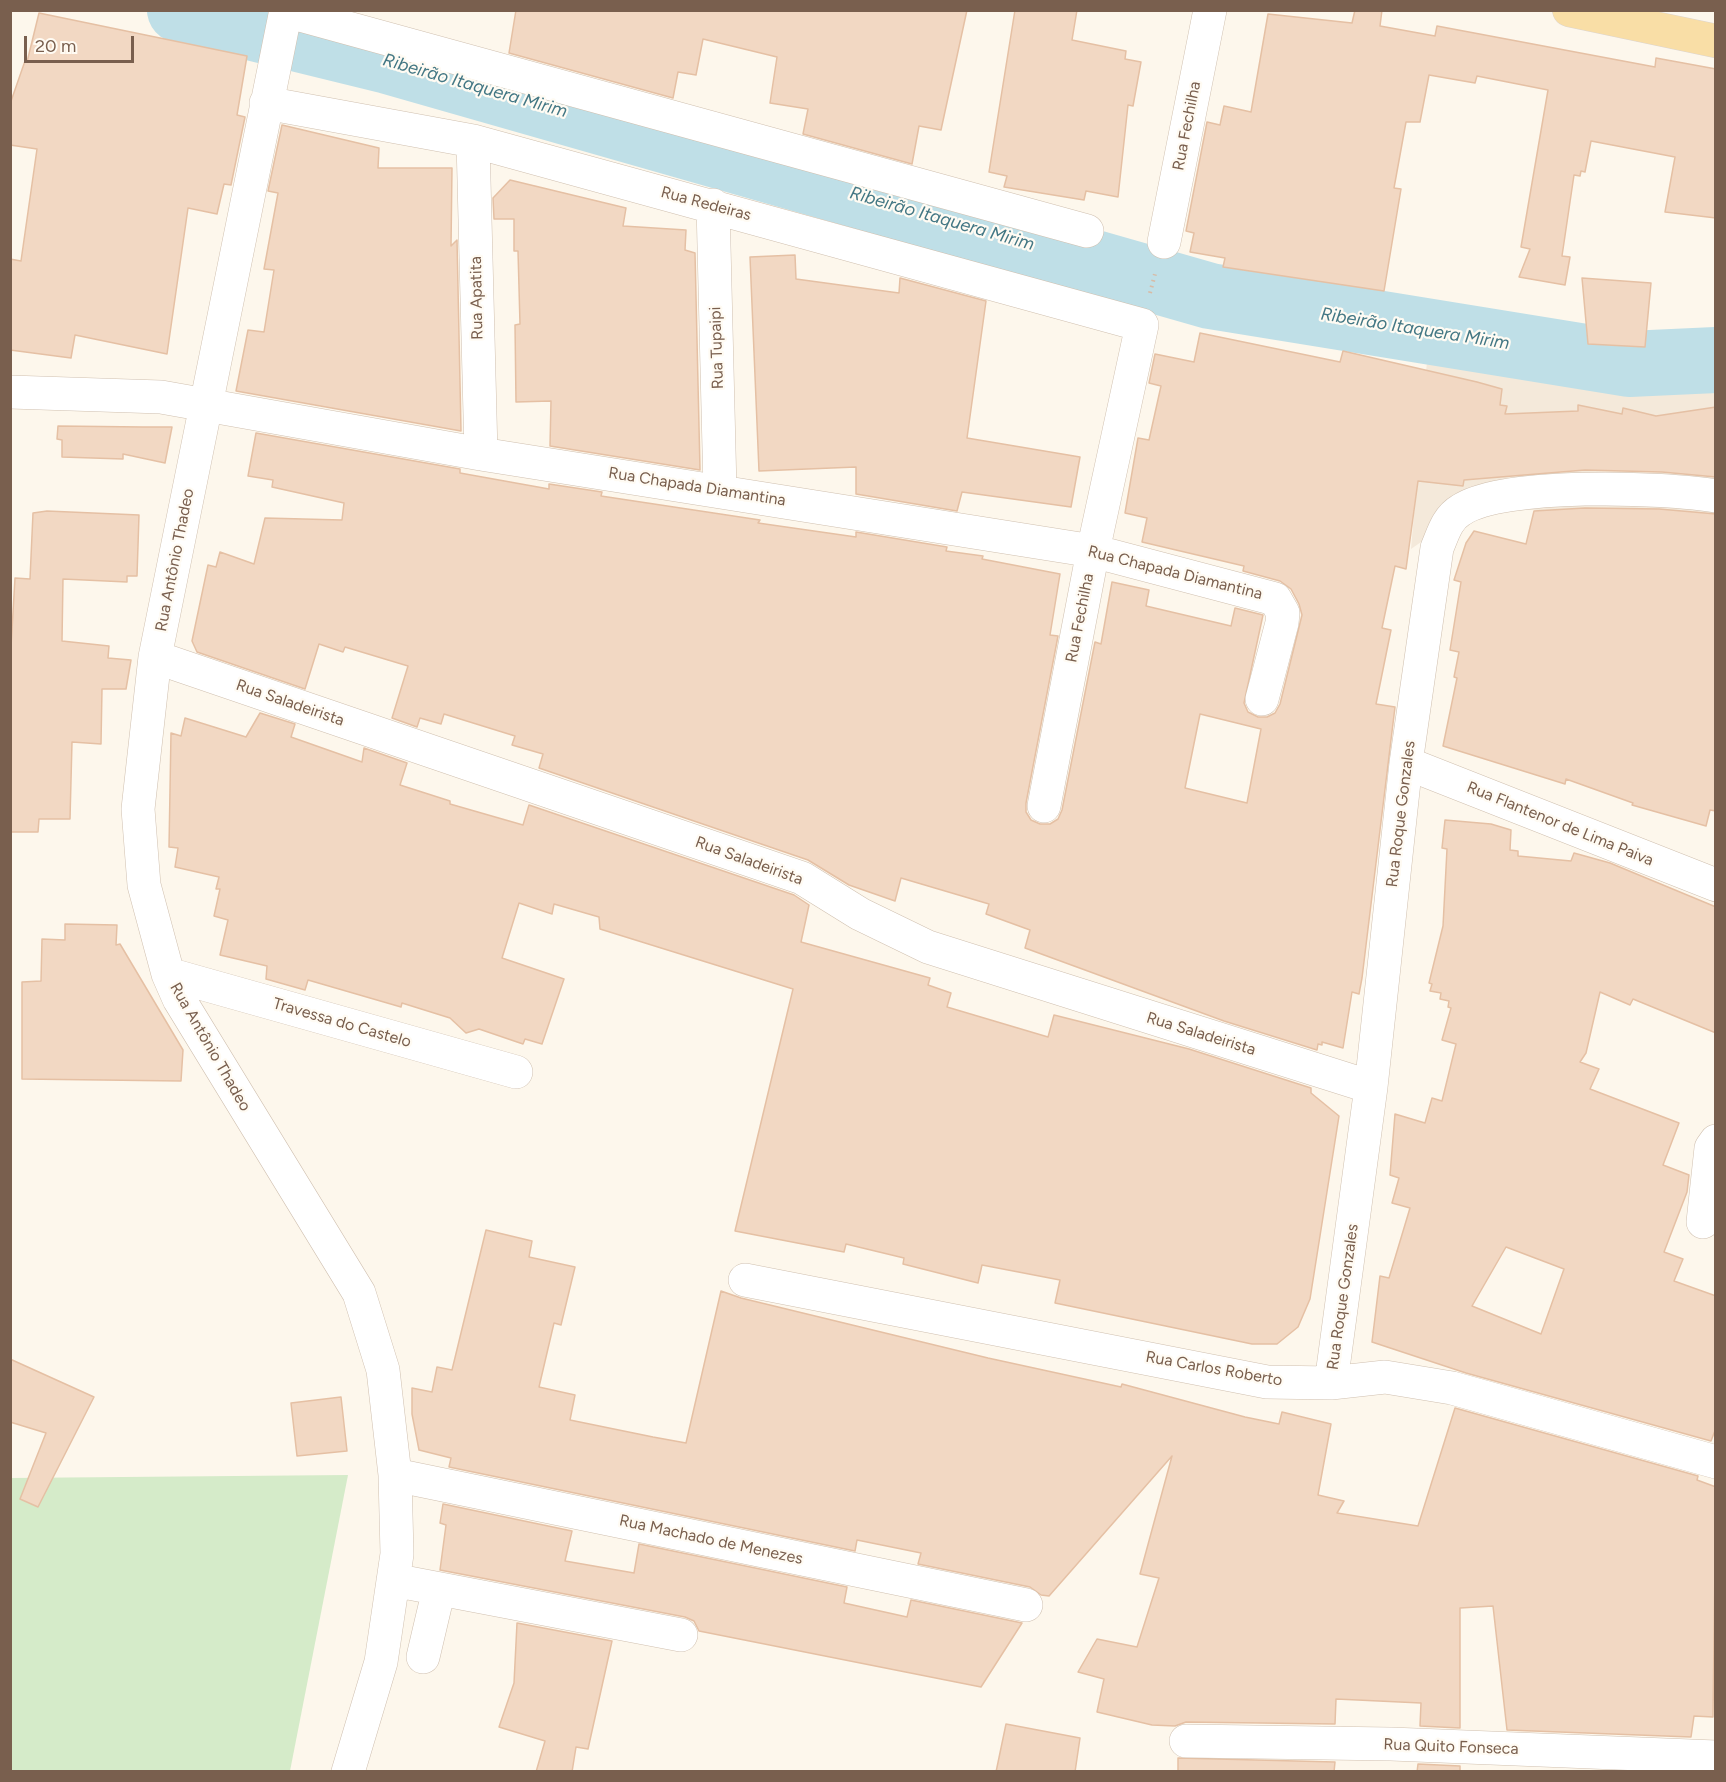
<!DOCTYPE html>
<html>
<head>
<meta charset="utf-8">
<style>
	body { margin:0 }
	#map { position:relative; width:1726px; height:1782px; overflow:hidden; background:#fdf7ec; font-family:Figtree,sans-serif }
	canvas { display:block }
	.frame { position:absolute; inset:0; border:12px solid #795f4e; pointer-events:none }
	.scale { position:absolute; left:24px; top:36px; width:110px; height:27px; box-sizing:border-box; border:3px solid #795f4e; border-top:0; padding-left:8px; font-size:18px; line-height:21px; white-space:nowrap; color:#795f4e; -webkit-text-stroke:4px #fffbf3; paint-order:stroke }
</style>
</head>
<body>
<div id="map">
<canvas width="1726" height="1782"></canvas>
<div class="frame"></div>
<div class="scale">20 m</div>
</div>
<script>
const ctx = document.querySelector('canvas').getContext('2d');
ctx.lineJoin = 'round';
function paint(path, color) { ctx.fillStyle = color; ctx.fill(path, 'evenodd'); }
function strokePath(path, color, width, dash) { ctx.strokeStyle = color; ctx.lineWidth = width; ctx.lineCap = dash ? 'butt' : 'round'; ctx.setLineDash(dash || []); ctx.stroke(path); }
function write(font, color, halo, rows, align = 'center') {
  ctx.font = font + ' Figtree,sans-serif'; ctx.lineWidth = 4.5; ctx.setLineDash([]); ctx.textBaseline = 'middle'; ctx.strokeStyle = halo; ctx.fillStyle = color; for (const [text, x, y, turn = 0] of rows) {
    ctx.save(); ctx.translate(x, y); ctx.rotate((+turn || 0) * Math.PI / 180); ctx.textAlign = isNaN(turn) ? turn : align; if (halo) ctx.strokeText(text, 0, 0); ctx.fillText(text, 0, 0); ctx.restore();
  }
}
paint(new Path2D(`
	M1687,359H1715V516L1470,508L1411,549L1427,361L1633,386Z`), '#f4e9da');
paint(new Path2D(`
	M348,1475L290,1771H11L10,1478Z`), '#d5ebc9');
strokePath(new Path2D(`
	M180,10L388,61L1210,296L1629,364L1716,360`), '#bfdfe7', 66);
const building = new Path2D(`
	M516,10H967L941,130L919,126L912,164L803,134L808,109L770,103L777,57L703,39L696,75L678,72L673,98L509,53Z
	M1015,10H1077L1072,40L1126,51L1125,59L1141,62L1133,106L1128,105L1118,197L1086,191L1084,200L1004,187L1007,176L989,172Z
	M1355,10H1382L1380,26L1435,36L1437,26L1655,67L1656,58L1716,69V218L1665,212L1675,157L1591,141L1585,172L1581,171L1580,176L1574,175L1562,256L1570,257L1565,285L1519,277L1530,249L1521,247L1548,90L1477,76L1475,83L1429,75L1420,122H1406L1394,188L1401,189L1384,291L1223,267L1225,258L1190,252L1194,233L1186,231L1207,122L1220,125L1224,106L1251,112L1268,14L1352,23Z
	M39,13L247,56L237,115L245,117L231,185L224,184L217,214L188,208L167,354L75,335L71,358L10,350V259L21,261L37,149L10,145V104L25,61L27,62Z
	M282,125L379,148L378,168H452L451,246L457,240L461,431L236,391L248,330L264,332L274,270L264,269L278,193L268,191Z
	M510,180L626,208L623,226L686,230L685,250L695,253L700,470L550,446L551,401L516,402L515,325L520,324L518,251H514V219H494L493,198Z
	M795,255L796,279L899,293L900,278L986,301L967,438L1080,457L1071,507L962,492L957,511L856,494V467L759,471L750,257Z
	M1582,278L1651,283L1645,347L1588,344Z
	M1200,333L1340,362L1343,351L1477,382L1502,389L1500,405L1507,406L1505,414L1578,411V405L1622,414L1623,408L1656,416L1716,407V477L1662,472L1585,470L1464,480L1463,486L1418,481L1406,569L1395,566L1382,628L1391,630L1376,704L1395,707L1362,978L1359,994L1352,992L1343,1048L1322,1042V1045L1318,1044L1317,1050L1224,1021L1025,948L1030,930L986,914L989,904L901,878L895,901L849,885L808,860L539,768L543,754L512,745L515,736L444,714L441,724L420,718L417,727L392,718L408,666L345,647L343,652L319,644L305,689L197,652L192,641L208,565L216,567L220,552L254,564L265,518L342,520L344,503L272,487L273,480L248,476L256,433L460,469V473L549,489V484L602,492L601,496L760,520L758,523L856,537V532L947,547L946,551L983,556L982,559L1060,574L1050,635L1058,636L1026,803V812L1031,820L1040,824H1050L1058,819L1062,810L1095,642L1101,644L1112,582L1149,590L1146,606L1231,626L1235,608L1263,615L1244,703L1248,712L1258,717H1267L1275,713L1280,704L1302,615L1299,604L1291,589L1280,581L1243,571L1244,566L1142,542L1147,518L1125,513L1138,438L1149,440L1161,386L1149,383L1155,354L1194,362ZM1200,714L1261,729L1247,803L1185,788Z
	M58,426L143,427H172L165,463L123,454V459L62,457V440L57,439Z
	M1585,508L1659,509L1716,514V811L1710,810L1706,826L1632,805L1633,803L1566,779L1565,784L1443,746L1457,678L1454,677L1459,652L1450,650L1461,582L1454,580L1466,543L1474,531L1526,544L1534,511Z
	M47,511L139,515L137,576H127V582L63,579L62,641L109,646L108,658L131,660L126,689H102L101,744L72,742L70,819H39L38,832H10V664L15,578L30,579L33,513Z
	M260,713L295,724L291,737L362,762L364,748L407,763L400,785L450,801V804L523,825L529,805L794,895L809,905L801,942L930,978L928,985L951,993L947,1007L1048,1037L1054,1015L1189,1049L1311,1088V1093L1339,1116L1310,1299L1298,1327L1277,1344H1252L1055,1303L1060,1280L982,1265L978,1283L903,1264L904,1258L846,1244L844,1252L735,1231L793,989L600,929L599,917L554,904L552,914L519,903L502,958L564,979L542,1044L525,1039L523,1044L479,1029L466,1033L450,1018L402,1003L401,1007L308,980L305,990L266,979L267,966L220,955L228,920L214,916L220,889H216L219,877L175,867L178,848L169,847L171,733L181,736L185,718L246,737Z
	M1445,820L1491,824L1511,830L1510,850L1518,851V856L1571,861L1574,853L1610,863L1716,907V1033L1633,999L1630,1005L1600,992L1586,1053L1580,1062L1599,1069L1590,1089L1679,1123L1663,1165L1689,1175L1687,1192L1664,1252L1683,1259L1674,1281L1716,1296V1428L1711,1441L1466,1373L1372,1342L1380,1276L1389,1278L1410,1208L1392,1203L1399,1178L1390,1175L1395,1114L1425,1123L1432,1098L1442,1101L1456,1044L1442,1040L1451,1008L1448,1007L1449,1001L1440,999L1441,993L1430,991L1432,984L1429,983L1443,926L1447,849L1442,848ZM1506,1247L1564,1269L1541,1334L1472,1306Z
	M65,924L117,925L116,945L120,944L183,1050L181,1081L22,1079V982L41,981L42,939L65,940Z
	M486,1230L532,1241L529,1257L575,1267L561,1325L554,1323L539,1387L575,1395L570,1420L653,1437L686,1443L721,1291L741,1298L988,1358L1121,1387L1122,1384L1245,1417L1279,1424L1282,1412L1331,1424L1318,1495L1344,1501L1337,1513L1418,1526L1455,1408L1698,1476L1697,1480L1716,1487L1713,1717L1694,1716L1691,1737L1507,1730L1493,1606L1460,1608V1728L1420,1726L1421,1703L1336,1699L1335,1724L1186,1722L1175,1726L1152,1725L1097,1712L1104,1679L1078,1672L1097,1639L1137,1647L1159,1578L1140,1574L1172,1456L1049,1596L1041,1595L1030,1587L918,1564L921,1553L857,1540L855,1551L449,1467L451,1458L419,1450L412,1414V1388L432,1392L437,1367L452,1370Z
	M10,1359L94,1397L38,1507L20,1499L46,1433L10,1422Z
	M341,1397L347,1451L297,1456L291,1403Z
	M443,1504L572,1531L565,1561L634,1573L639,1544L847,1587L844,1603L907,1617L911,1600L1022,1623L981,1687L699,1631L694,1621L685,1617L440,1570L446,1525L440,1523Z
	M517,1623L612,1641L588,1749L576,1747L572,1772H536L545,1741L499,1727L514,1683Z
	M1006,1724L1080,1738L1075,1772H996Z
	M1178,1758L1335,1762L1334,1772H1178Z
	M1418,1764L1460,1766V1772H1417Z`);
paint(building, '#f2d8c3');
strokePath(building, '#e5c0a4', 1.5);
const minor = new Path2D(`
	M286,10L155,657L138,809L144,885L168,974L179,999L359,1293L383,1370L395,1475L397,1554L381,1662L348,1772
	M286,11L1087,231
	M266,103L473,141L1142,325L1093,551L1044,806
	M473,141L481,454
	M713,205L720,490
	M1164,242L1210,10
	M10,392L161,397L481,454L1093,551L1275,599L1283,613L1282,623L1262,699
	M155,657L802,878L860,914L928,947L1371,1087
	M1406,763L1716,885
	M168,974L516,1072
	M1703,1222L1711,1148L1716,1141
	M745,1280L1267,1382L1331,1383L1385,1377L1452,1388L1716,1462
	M1331,1383L1371,1087L1406,763L1437,548C1443,534 1447,518 1461,510C1502,482 1665,487 1716,496
	M395,1475L1026,1605
	M393,1580L681,1635
	M423,1657L439,1589
	M1186,1741L1391,1744L1716,1757`);
const major = new Path2D(`
	M1569,10L1716,41`);
strokePath(minor, '#d0c0b0', 34);
strokePath(major, '#dcd5d1', 34);
strokePath(new Path2D(`
	M1150,293L1155,274`), '#d8bba6', 4, [1.5, 4.5]);
strokePath(minor, '#fff', 33);
strokePath(major, '#f9dea6', 33);
write('16px', '#795f4e', '#fffbf3', [
	["Rua Fechilha",1187,126,-79],
	["Rua Redeiras",706,204,15],
	["Rua Apatita",477,298,-91],
	["Rua Tupaipi",717,348,-92],
	["Rua Chapada Diamantina",697,487,9],
	["Rua Antônio Thadeo",175,560,-79],
	["Rua Chapada Diamantina",1175,573,14],
	["Rua Fechilha",1080,618,-79],
	["Rua Saladeirista",290,703,19],
	["Rua Roque Gonzales",1401,814,-83],
	["Rua Flantenor de Lima Paiva",1560,824,22],
	["Rua Saladeirista",749,861,20],
	["Travessa do Castelo",342,1023,16],
	["Rua Saladeirista",1201,1034,17],
	["Rua Antônio Thadeo",210,1047,60],
	["Rua Roque Gonzales",1343,1297,-82],
	["Rua Carlos Roberto",1214,1369,10],
	["Rua Machado de Menezes",711,1540,12],
	["Rua Quito Fonseca",1451,1747,2]
]);
write('italic 18px', '#437784', '#fffbf3', [
	["Ribeirão Itaquera Mirim",475,86,16],
	["Ribeirão Itaquera Mirim",942,219,16],
	["Ribeirão Itaquera Mirim",1415,329,9]
]);
</script>
</body>
</html>
